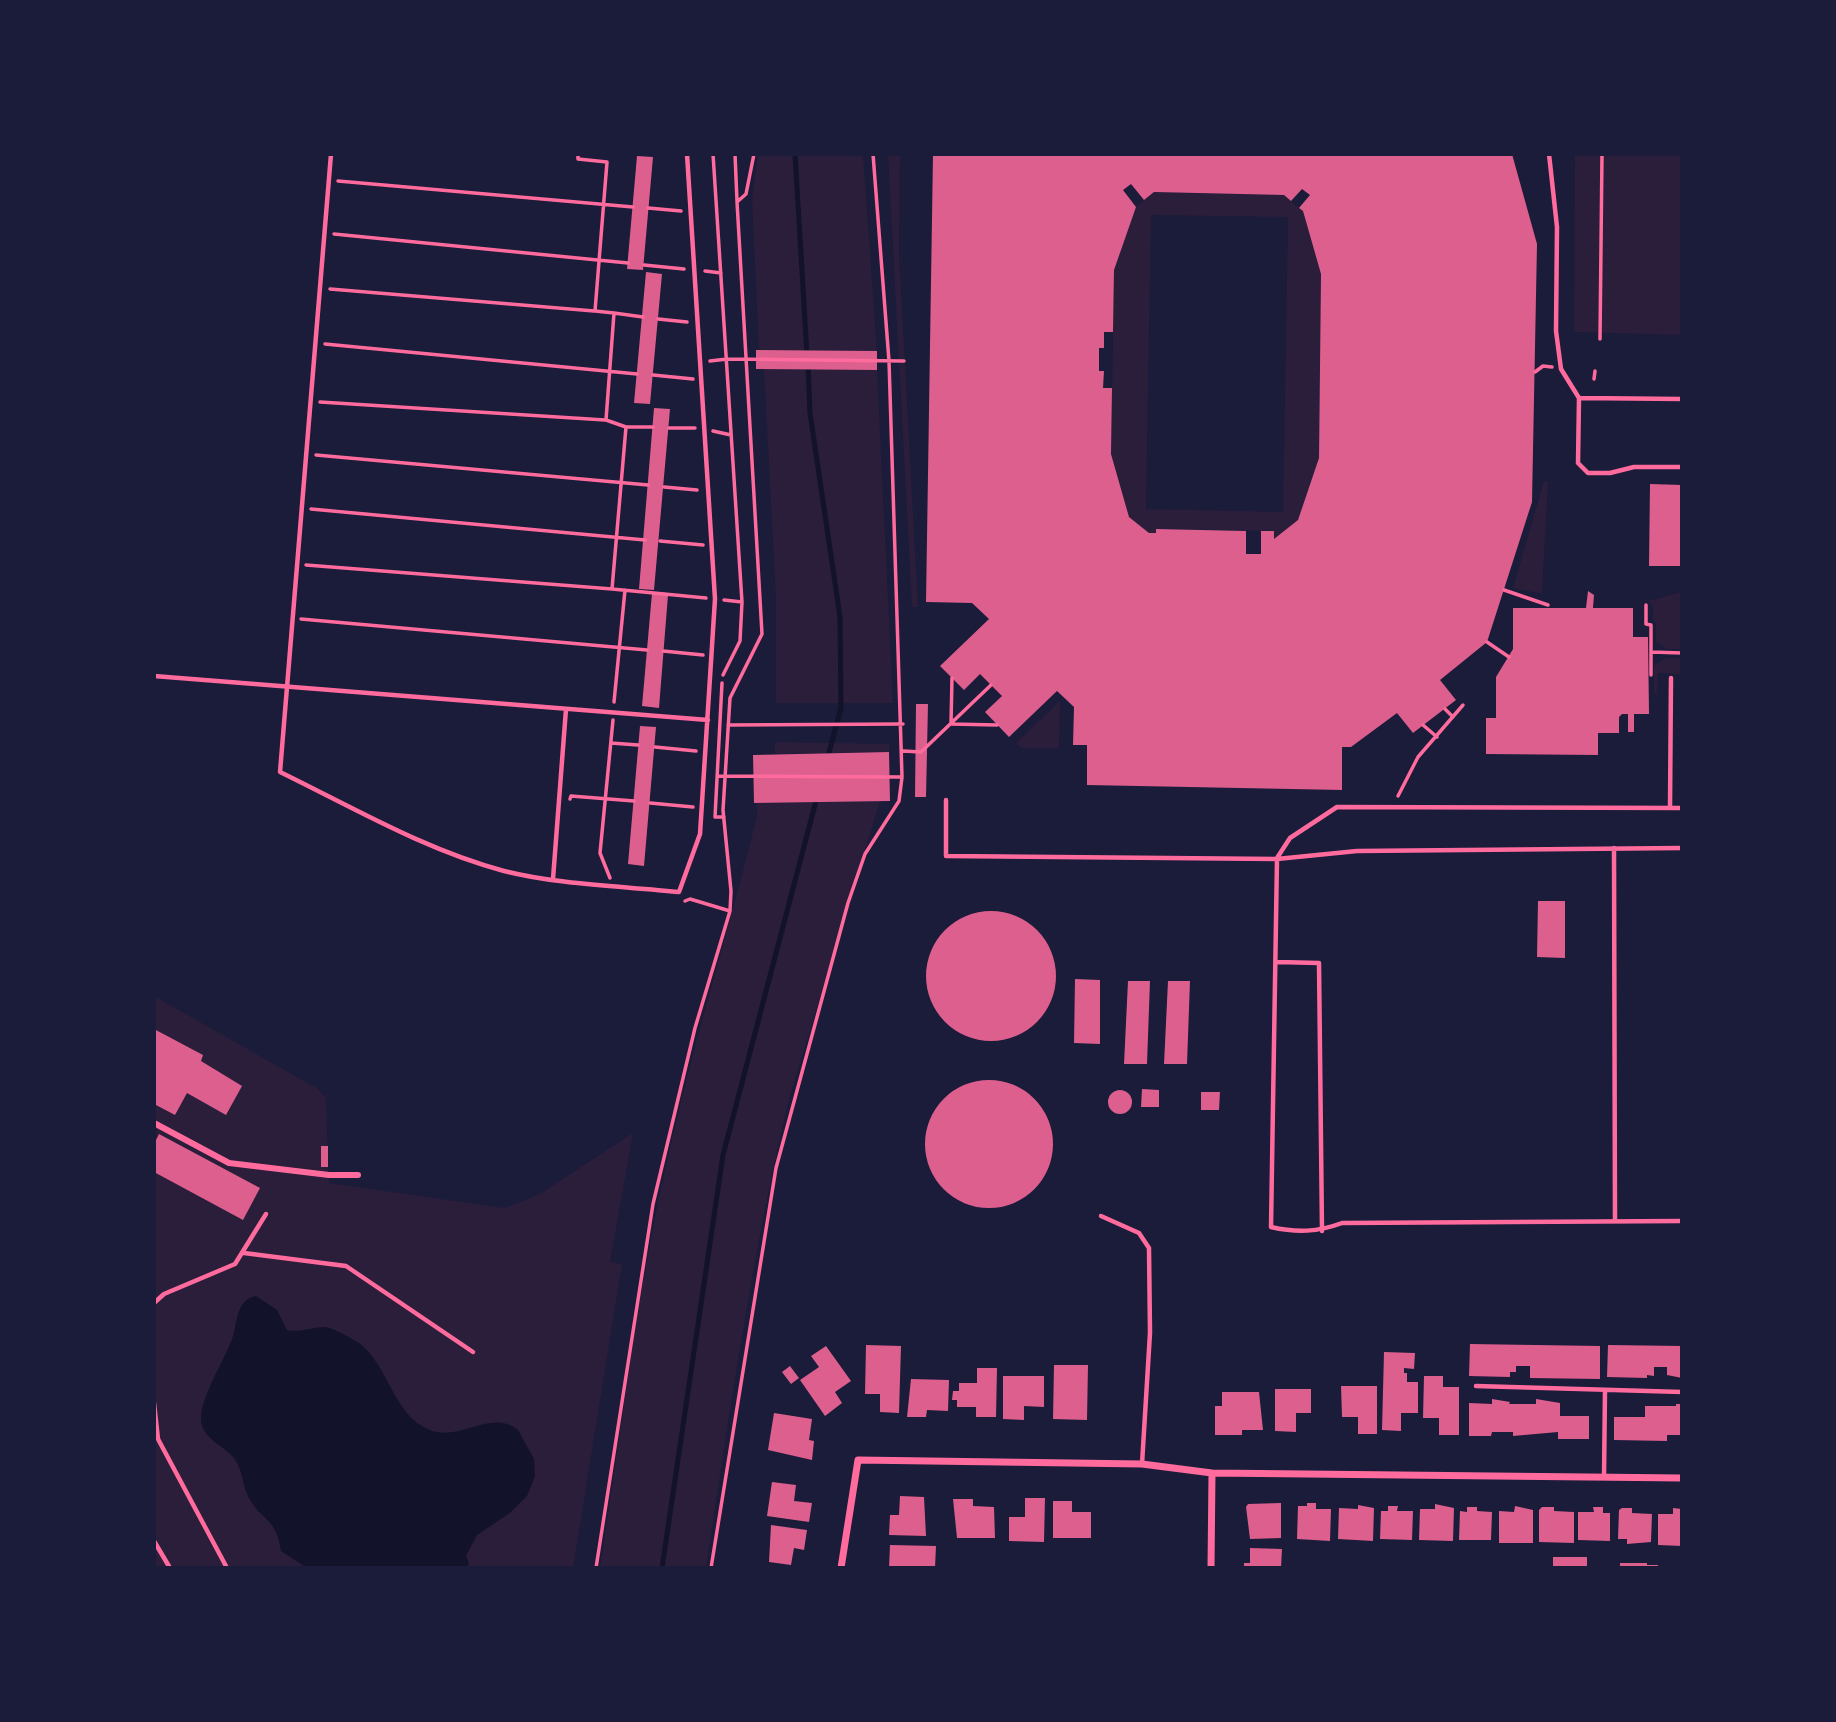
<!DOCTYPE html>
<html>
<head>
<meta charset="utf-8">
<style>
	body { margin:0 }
	#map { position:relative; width:1836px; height:1722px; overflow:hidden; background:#1b1b3a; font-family:"Source Sans 3",sans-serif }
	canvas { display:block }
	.frame { position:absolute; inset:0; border:156px solid #1b1b3a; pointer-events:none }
</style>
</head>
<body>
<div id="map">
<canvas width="1836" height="1722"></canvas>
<div class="frame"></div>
</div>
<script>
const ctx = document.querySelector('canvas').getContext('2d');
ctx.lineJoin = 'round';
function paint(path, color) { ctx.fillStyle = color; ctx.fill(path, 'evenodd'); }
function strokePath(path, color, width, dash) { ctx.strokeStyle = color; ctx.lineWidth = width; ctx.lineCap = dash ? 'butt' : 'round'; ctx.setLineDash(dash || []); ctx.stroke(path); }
paint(new Path2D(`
	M758,154H863L877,351L759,350L752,200Z
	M888,154H900L899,255L918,607H912Z
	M1575,154H1682V335L1574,332Z
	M1154,192L1284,195L1303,211L1321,274L1319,458L1298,520L1274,539V531L1156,529V533H1149L1129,517L1111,454L1114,270L1134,208ZM1151,215L1288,217L1283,512L1146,509Z
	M764,369L877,370L893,703H776V599Z
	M1544,481L1548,482L1542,594L1513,588Z
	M1682,592V649H1667L1656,642V622H1653V607L1648,601Z
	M1666,658H1682V677L1679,674L1658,673L1657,695L1654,694V665Z
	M1060,701L1059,748H1021L1016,743Z
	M775,742L889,744V752L775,754Z
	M880,801L789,1099C752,1254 730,1411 706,1568H600C622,1427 638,1283 671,1144C696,1034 730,926 757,816V803Z
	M154,996L318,1089L326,1098L329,1183L504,1208L540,1194L633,1133L610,1262L622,1264L573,1568H154Z`), '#2a1e3b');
paint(new Path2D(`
	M256,1296L277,1310L287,1330C301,1333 311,1327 325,1327C334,1328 351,1338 359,1343C388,1364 394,1417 430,1430C460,1442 492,1408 518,1430L534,1459L535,1476L527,1496L510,1513L477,1535L466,1556L469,1563L467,1568H307L281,1551C276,1517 262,1522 249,1498C242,1485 243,1470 234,1458C223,1445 201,1438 201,1419C201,1396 224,1361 232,1339C238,1323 235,1300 256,1296Z`), '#12122b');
strokePath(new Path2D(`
	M795,154L807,355
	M808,365L810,413L840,617L841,708L827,760
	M662,1568L723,1155L817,797`), '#12122b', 5);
paint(new Path2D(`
	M933,154H1512L1537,244L1532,502L1487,642L1440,680L1456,700L1413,733L1397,713L1351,747H1342V790L1087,785V745H1073L1074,707L1057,691L1009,737L985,712L1002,696L980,674L964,690L940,666L989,619L972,603L926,602ZM1131,184L1144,200L1154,192L1284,195L1291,201L1302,189L1310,195L1299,208L1303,211L1321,274L1319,458L1298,520L1274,539V531H1261V554H1246V531L1156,529V533H1149L1129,517L1111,454L1112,388H1103L1104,371H1099V348H1104V332H1113L1114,270L1136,207L1123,190Z
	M637,156L653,157L643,270L627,269Z
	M646,272L662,274L650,404L634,403Z
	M756,350L877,351V370L756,369Z
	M654,408L670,409L654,590L639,589Z
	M1650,484L1682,485V566H1649Z
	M1588,591L1594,595L1593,608H1633V637H1648L1649,714H1634V732H1628V714H1622L1619,717V733H1598V755L1486,754V718H1496V677L1513,649V608H1586Z
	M652,593L668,595L659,708L642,706Z
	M916,704H928L926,797H915Z
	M640,726L656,727L644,866L628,864Z
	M889,752L890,801L754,803L753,755Z
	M1538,901H1565V958L1537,957Z
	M926 976a65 65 0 1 1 130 0a65 65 0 1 1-130 0Z
	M1075,979L1100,980V1044L1074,1043Z
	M1128,981H1150L1147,1064H1124Z
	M1168,981H1190L1187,1064H1164Z
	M154,1029L203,1055L201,1061L242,1086L226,1115L187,1093L175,1115L154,1104Z
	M925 1144a64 64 0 1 1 128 0a64 64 0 1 1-128 0Z
	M1142,1089L1159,1090V1107H1141Z
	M1108 1102a12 12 0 1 1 24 0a12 12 0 1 1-24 0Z
	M1201,1092H1220L1219,1110H1201Z
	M159,1134L260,1188L243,1220L154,1172V1144Z
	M321,1146H328V1167H321Z
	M1470,1344L1600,1346V1379L1530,1378V1366H1516V1372H1510V1377L1469,1376Z
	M866,1345L901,1346L899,1413L880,1412V1394H865Z
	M1608,1345L1682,1346V1378L1667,1375V1367H1654V1376L1647,1375V1378L1607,1377Z
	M826,1346L851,1381L835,1392L842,1403L825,1416L800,1380L819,1367L811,1356Z
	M1384,1352L1415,1353L1414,1369L1404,1368V1373H1407V1382H1418V1413H1401V1431L1382,1430Z
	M1054,1365H1088L1087,1420L1053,1419Z
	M790,1366L799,1378L791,1384L782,1372Z
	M977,1368H997L996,1417H976V1407H957V1400H952L953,1391H959V1383H977Z
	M1003,1376H1044V1407L1024,1406V1420L1003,1419Z
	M1424,1376H1443V1387H1459V1435H1439V1418H1423Z
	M911,1379L949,1380L948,1411L927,1410L926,1417H907Z
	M1341,1386H1377V1434H1358V1417H1342Z
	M1275,1389H1311V1413H1296V1432L1275,1431Z
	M1222,1392H1259L1263,1430H1242V1435H1215V1406H1222Z
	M1492,1399L1510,1402L1509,1404H1536V1399L1560,1403V1416H1589V1439H1558V1432L1513,1436V1432H1492L1491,1436H1469V1403L1492,1404Z
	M1676,1404H1682V1435H1667V1441L1614,1440V1417H1645V1406H1676Z
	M774,1413L812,1419L809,1440L814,1441L812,1460L768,1450Z
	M772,1482L796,1485L794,1501L812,1503L809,1522L767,1516Z
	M900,1496L924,1497L926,1536L889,1535L890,1515H899Z
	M1025,1498H1045L1044,1542L1009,1541V1517H1025Z
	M953,1499H973V1506L994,1507L995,1538H957Z
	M1053,1501H1072V1512H1091V1538H1053Z
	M1281,1503V1538L1250,1539L1246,1507L1248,1504Z
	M1307,1503H1316V1509H1331L1330,1541L1297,1539L1298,1506H1307Z
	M1435,1504L1454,1508L1453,1541L1419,1540L1420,1509H1435Z
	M1358,1505L1374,1508L1373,1541L1338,1539L1339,1508L1358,1509Z
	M1388,1506H1398L1397,1511H1413L1412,1540L1380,1539L1381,1511H1388Z
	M1515,1506L1533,1510V1543H1499V1511L1514,1512Z
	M1467,1507H1477V1511L1492,1512L1491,1540H1459L1460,1511L1467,1512Z
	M1542,1507H1554V1511L1574,1512V1543L1539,1542V1510Z
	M1593,1507H1603V1513H1610V1541L1578,1540V1512H1594Z
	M1622,1508H1632V1513L1652,1514L1651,1542L1627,1544V1539H1618L1619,1510Z
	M1673,1508L1682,1509V1546L1658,1545V1514H1673Z
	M771,1525L807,1530L804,1550L794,1548L791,1565L769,1562Z
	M890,1545L936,1546L935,1568H889Z
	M1250,1548L1282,1549L1281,1568H1244V1563H1250Z
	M1553,1557H1587V1568H1553Z
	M1620,1563H1647V1565H1658V1568H1620Z`), '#dd5f8e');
strokePath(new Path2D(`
	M578,154V159L607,162L595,311L614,313L606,420L626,427L612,589L706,598
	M713,154L742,602L740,641L723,675
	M735,154L737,201
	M338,181L633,207
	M648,208L681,211
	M334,234L628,263
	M644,265L684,269
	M705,271L721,273
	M330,289L594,311
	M614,313L643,317
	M658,319L687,322
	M1600,339L1602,154
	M325,344L637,374
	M710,361L727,359L904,361
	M1535,372L1543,366L1552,367
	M653,375L693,379
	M1594,379L1595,371
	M320,402L605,420
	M626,427H653
	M669,428H695
	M713,431L731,435
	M316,455L648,485
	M664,487L697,490
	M311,509L645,540
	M660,541L703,545
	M306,565L612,589
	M1504,590L1548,605
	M724,600L742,602
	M1646,605V624L1651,625V675
	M301,619L647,650
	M1487,642L1509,657
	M663,651L703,655
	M1651,652L1682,653
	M952,678L951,724L997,725
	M722,683L715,817H724
	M614,702L625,590
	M1445,709L1453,717
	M728,725L903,724
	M1423,725L1437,737
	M611,743L638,745
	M655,747L696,751
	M903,751L921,752L991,685
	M717,776L902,777L889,361L873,154
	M1398,796L1418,757L1463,705
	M570,799L571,796L634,801
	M650,803L693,807
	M610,878L600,853L613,720
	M685,901L690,899L730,911
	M596,1568L653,1204L695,1028L730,911L731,891L723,810L730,698L762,634L737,202L746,194L754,154
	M711,1568L776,1168L848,903L865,854L899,801L902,777`), '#ff6b9d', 3.5);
strokePath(new Path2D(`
	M331,154L280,772C352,807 425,850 504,871C560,885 622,886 679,892L700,834L715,599L687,154
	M1549,154L1557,227L1556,331L1561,369L1579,398L1578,463L1588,473H1610L1634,467H1682
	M1579,398L1682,399
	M154,676L708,720
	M946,800V856L1277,859L1357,851L1682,848
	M1670,808L1671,678
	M1614,848L1615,1221
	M1277,858L1290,838L1337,807L1682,808
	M1277,859L1271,1227C1297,1233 1318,1232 1342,1223L1682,1221
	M553,879L566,709
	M1277,962L1319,963L1322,1231
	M1101,1216L1139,1233L1149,1248L1150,1333L1142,1464
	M244,1253L346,1266L473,1352
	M154,1303L164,1294L235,1264L266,1214
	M1476,1386L1682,1392
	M154,1403L158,1439L227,1568
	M1604,1477L1605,1390
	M154,1541L170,1568`), '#ff6b9d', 4.5);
strokePath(new Path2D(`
	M154,1123L229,1163L329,1175H358`), '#ff6b9d', 6);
strokePath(new Path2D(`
	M841,1568L858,1460L1142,1464L1212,1473L1682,1478
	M1211,1568L1212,1473`), '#ff6b9d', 7);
</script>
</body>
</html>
